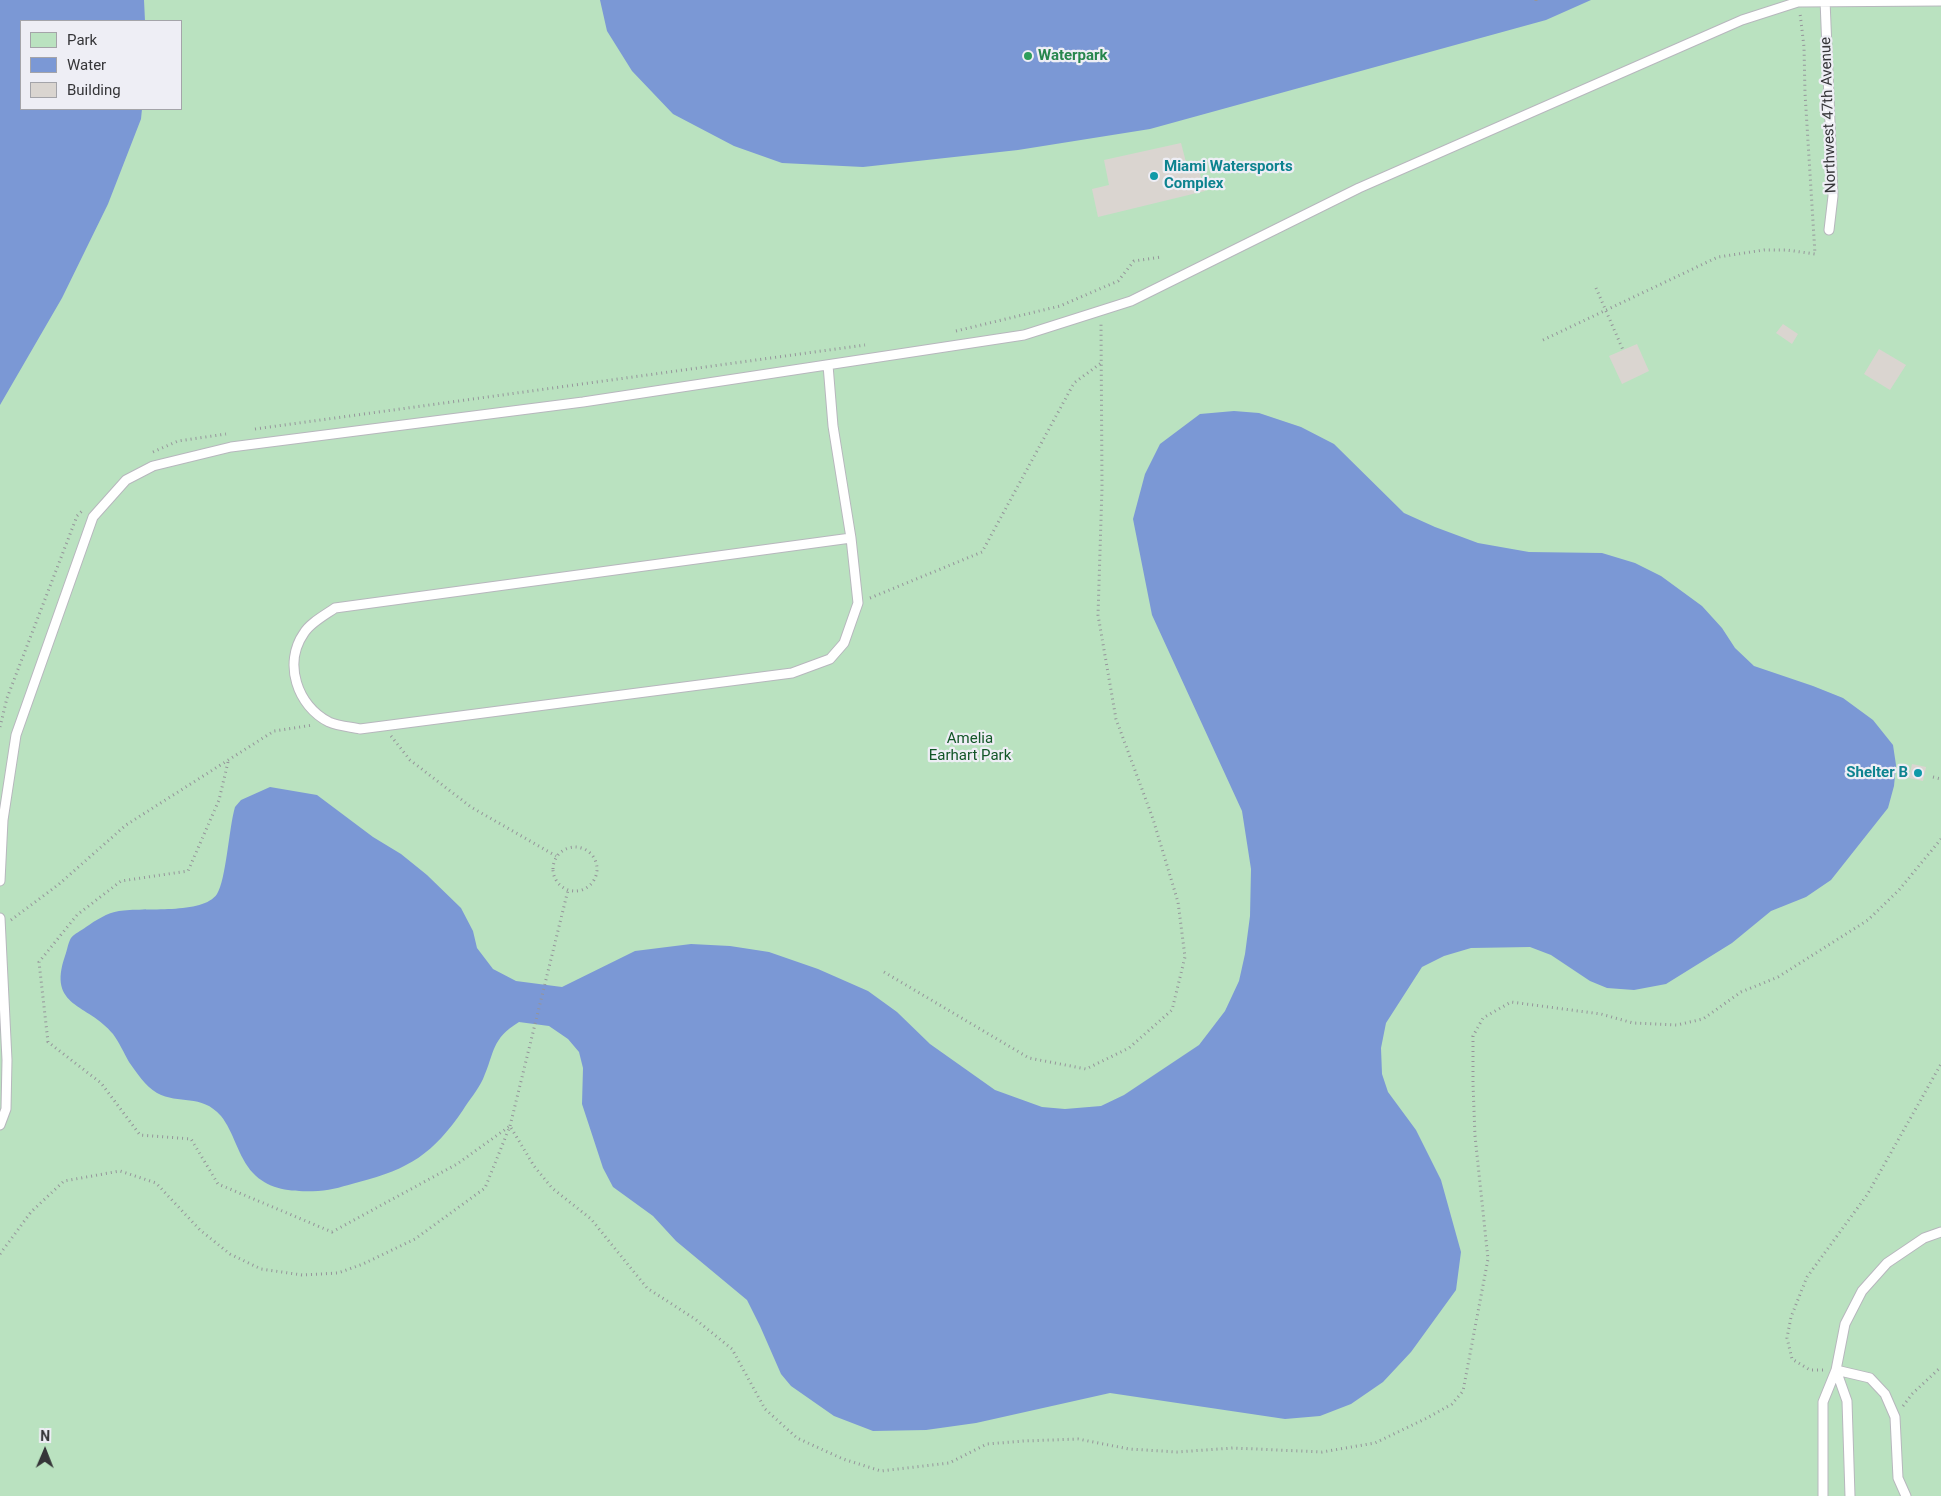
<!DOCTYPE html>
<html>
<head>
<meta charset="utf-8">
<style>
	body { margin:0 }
	#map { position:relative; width:1941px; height:1496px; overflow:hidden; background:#eeeef5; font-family:Roboto,sans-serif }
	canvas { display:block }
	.legend { position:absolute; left:20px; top:20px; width:162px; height:90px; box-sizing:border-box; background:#eeeef5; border:1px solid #a4a4a9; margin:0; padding:6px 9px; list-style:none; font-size:15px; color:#353538 }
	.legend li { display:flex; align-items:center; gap:10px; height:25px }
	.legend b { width:25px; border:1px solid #a4a4a9 }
	.north { position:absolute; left:20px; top:1426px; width:50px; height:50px; -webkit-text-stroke:4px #eeeef5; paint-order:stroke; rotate:1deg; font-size:14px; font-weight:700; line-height:20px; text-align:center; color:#353538 }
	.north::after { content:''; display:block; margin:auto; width:18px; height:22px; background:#353538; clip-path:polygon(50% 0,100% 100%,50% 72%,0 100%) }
</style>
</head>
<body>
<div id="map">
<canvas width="1941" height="1496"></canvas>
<ul class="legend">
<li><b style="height:14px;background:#bae2c0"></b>Park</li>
<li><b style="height:14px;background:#7b98d5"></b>Water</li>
<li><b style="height:14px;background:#dad5d0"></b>Building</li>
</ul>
<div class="north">N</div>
</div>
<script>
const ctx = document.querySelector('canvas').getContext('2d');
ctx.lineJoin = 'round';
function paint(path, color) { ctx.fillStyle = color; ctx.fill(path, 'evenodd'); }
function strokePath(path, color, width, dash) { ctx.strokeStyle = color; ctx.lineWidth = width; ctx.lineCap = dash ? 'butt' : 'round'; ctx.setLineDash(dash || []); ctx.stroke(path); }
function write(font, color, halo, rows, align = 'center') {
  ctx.font = font + ' Roboto,sans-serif'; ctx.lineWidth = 4.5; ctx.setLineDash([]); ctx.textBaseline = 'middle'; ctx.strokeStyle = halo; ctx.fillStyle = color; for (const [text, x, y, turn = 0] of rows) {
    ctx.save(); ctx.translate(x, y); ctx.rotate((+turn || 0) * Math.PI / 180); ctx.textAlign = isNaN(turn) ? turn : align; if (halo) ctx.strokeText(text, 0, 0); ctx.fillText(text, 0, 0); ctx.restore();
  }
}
paint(new Path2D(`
	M0,0H1941V1496H0ZM21,21H181V109H21Z`), '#bae2c0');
paint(new Path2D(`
	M0,0H144L145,21H21V109H142L141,119L108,204L62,298L0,405Z
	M600,0H1591L1546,20L1150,129L1018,150L863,167L782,163L734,146L673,114L632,71L607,31Z
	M1234,411L1259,413L1301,427L1334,444L1404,513L1435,527L1478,543L1529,552L1602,553L1635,563L1661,576L1702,606L1722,628L1735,648L1754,666L1813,686L1843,698L1873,720L1893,745L1896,765L1894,786L1888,808L1831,880L1806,897L1771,911L1732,943L1666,984L1634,990L1607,988L1590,981L1551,955L1530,947L1471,948L1444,956L1422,967L1386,1023L1381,1048L1382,1074L1388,1092L1416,1130L1441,1180L1461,1252L1456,1290L1411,1352L1383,1382L1351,1404L1320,1416L1285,1419L1110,1393L976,1423L926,1430L873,1431L834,1416L791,1386L781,1374L760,1326L747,1300L676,1241L653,1216L613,1187L603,1168L582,1104L583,1068L579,1052L568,1039L549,1026L519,1022C491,1039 495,1052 483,1079C478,1090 469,1100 463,1110C433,1154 409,1169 359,1182C344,1186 333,1190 318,1191C294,1192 270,1191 253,1173C238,1157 234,1132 221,1116C201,1093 179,1105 157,1093C145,1086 137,1073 129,1062C124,1053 119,1042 113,1034C88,1003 47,1008 65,956C67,951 68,943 71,938C74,934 82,930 86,927C96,920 107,913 119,911C144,907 203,915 217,894C226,881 229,827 235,807L241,800L270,787L317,795L373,837L401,854L427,875L461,908L473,931L477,948L493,969L516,981L562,987L635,951L691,944L730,946L769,952L818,969L868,991L897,1012L930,1044L995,1090L1042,1107L1065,1109L1101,1106L1124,1095L1199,1045L1225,1011L1239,981L1245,954L1250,916L1251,869L1242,811L1152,615L1133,519L1145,474L1160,444L1200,414Z`), '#7b98d5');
paint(new Path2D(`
	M1181,143L1187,166L1197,164L1205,191L1098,217L1092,189L1109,185L1104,160Z
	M1783,324L1798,334L1792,344L1776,333Z
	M1637,344L1649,371L1622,384L1609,356Z
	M1879,349L1906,365L1890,390L1864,374Z
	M1912,764L1926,767L1923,781L1909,778Z`), '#dad5d0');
const service = new Path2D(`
	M1825,0L1833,196L1829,230
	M828,365L833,426L851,538L335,608C325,615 310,623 304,633C283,663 297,706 329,722C338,726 351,727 360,729L792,673L830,659L844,643L858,603L851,538
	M0,881L3,820L16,735L93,517L126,480L153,466L231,447L583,402L1024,335L1131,301L1359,188L1742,20L1798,2L1941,1
	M0,918L7,1060L6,1109L0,1125
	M1836,1370L1870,1378L1885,1394L1895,1417L1898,1478L1906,1496
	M1836,1370L1847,1401L1850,1496
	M1823,1496V1402L1836,1370L1845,1324L1862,1291L1887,1263L1924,1238L1941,1232`);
strokePath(service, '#b7b7bd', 11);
strokePath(new Path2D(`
	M1536,0V2
	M1596,288L1623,350
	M956,331L1060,306L1118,281L1134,261L1161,257
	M1543,340L1718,257L1764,250H1787L1815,254L1805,93L1804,47L1800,13
	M255,429L865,345
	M153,452L178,441L226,434
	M870,598L982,552L1074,383L1101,363
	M0,727L7,698L77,516L82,511
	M391,736L410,760L471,807L556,856
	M228,762L219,800L188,871L121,881L77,915L39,962L48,1042L101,1083L140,1135L191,1139L218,1184L332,1232L457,1164L510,1126L534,1166L552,1188L591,1219L647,1288L695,1319L732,1349L765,1409L797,1438L843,1459L881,1471L949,1463L987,1444L1024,1441L1078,1439L1129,1449L1177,1452L1233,1448L1322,1452L1375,1443L1427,1418L1452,1404L1463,1391L1488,1259L1475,1136L1473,1084V1036L1483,1018L1511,1002L1601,1014L1633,1023L1677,1025L1703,1019L1741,992L1778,977L1868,920L1899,890L1941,839
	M1933,777L1941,779
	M553 869a22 22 0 1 1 44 0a22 22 0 1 1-44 0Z
	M11,920L58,885L126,825L274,731L313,725
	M884,972L1029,1058L1086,1069L1129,1048L1172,1010L1185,957L1178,902L1153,819L1116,719L1098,615L1102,488L1101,324
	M0,1254L31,1212L64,1181L120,1171L156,1183L200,1230L230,1254L261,1269L302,1275L338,1273L363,1264L415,1239L485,1188L510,1126L568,890
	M1823,1370H1810L1792,1359L1787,1338L1791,1317L1807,1277L1867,1195L1941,1064
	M1903,1406L1912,1394L1941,1367`), '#95959a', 3, [1, 4]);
strokePath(service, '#fff', 9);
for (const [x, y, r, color] of [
	[1028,56,5,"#2e9e5b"],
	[1154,176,5,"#0f9aa8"],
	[1918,773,5,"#0f9aa8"]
]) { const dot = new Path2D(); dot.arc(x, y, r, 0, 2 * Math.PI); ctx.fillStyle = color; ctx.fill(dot); strokePath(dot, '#eeeef5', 2); }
write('bold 15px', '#27864d', '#eeeef5', [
	["Waterpark",1038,56]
], 'left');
write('15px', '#353538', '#eeeef5', [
	["Northwest 47th Avenue",1829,115,-92]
]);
write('bold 15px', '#0d838f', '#eeeef5', [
	["Miami Watersports",1164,167],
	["Complex",1164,184],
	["Shelter B",1908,773,"right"]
], 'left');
write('15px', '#125627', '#eeeef5', [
	["Amelia",970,739],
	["Earhart Park",970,756]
]);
</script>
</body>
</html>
